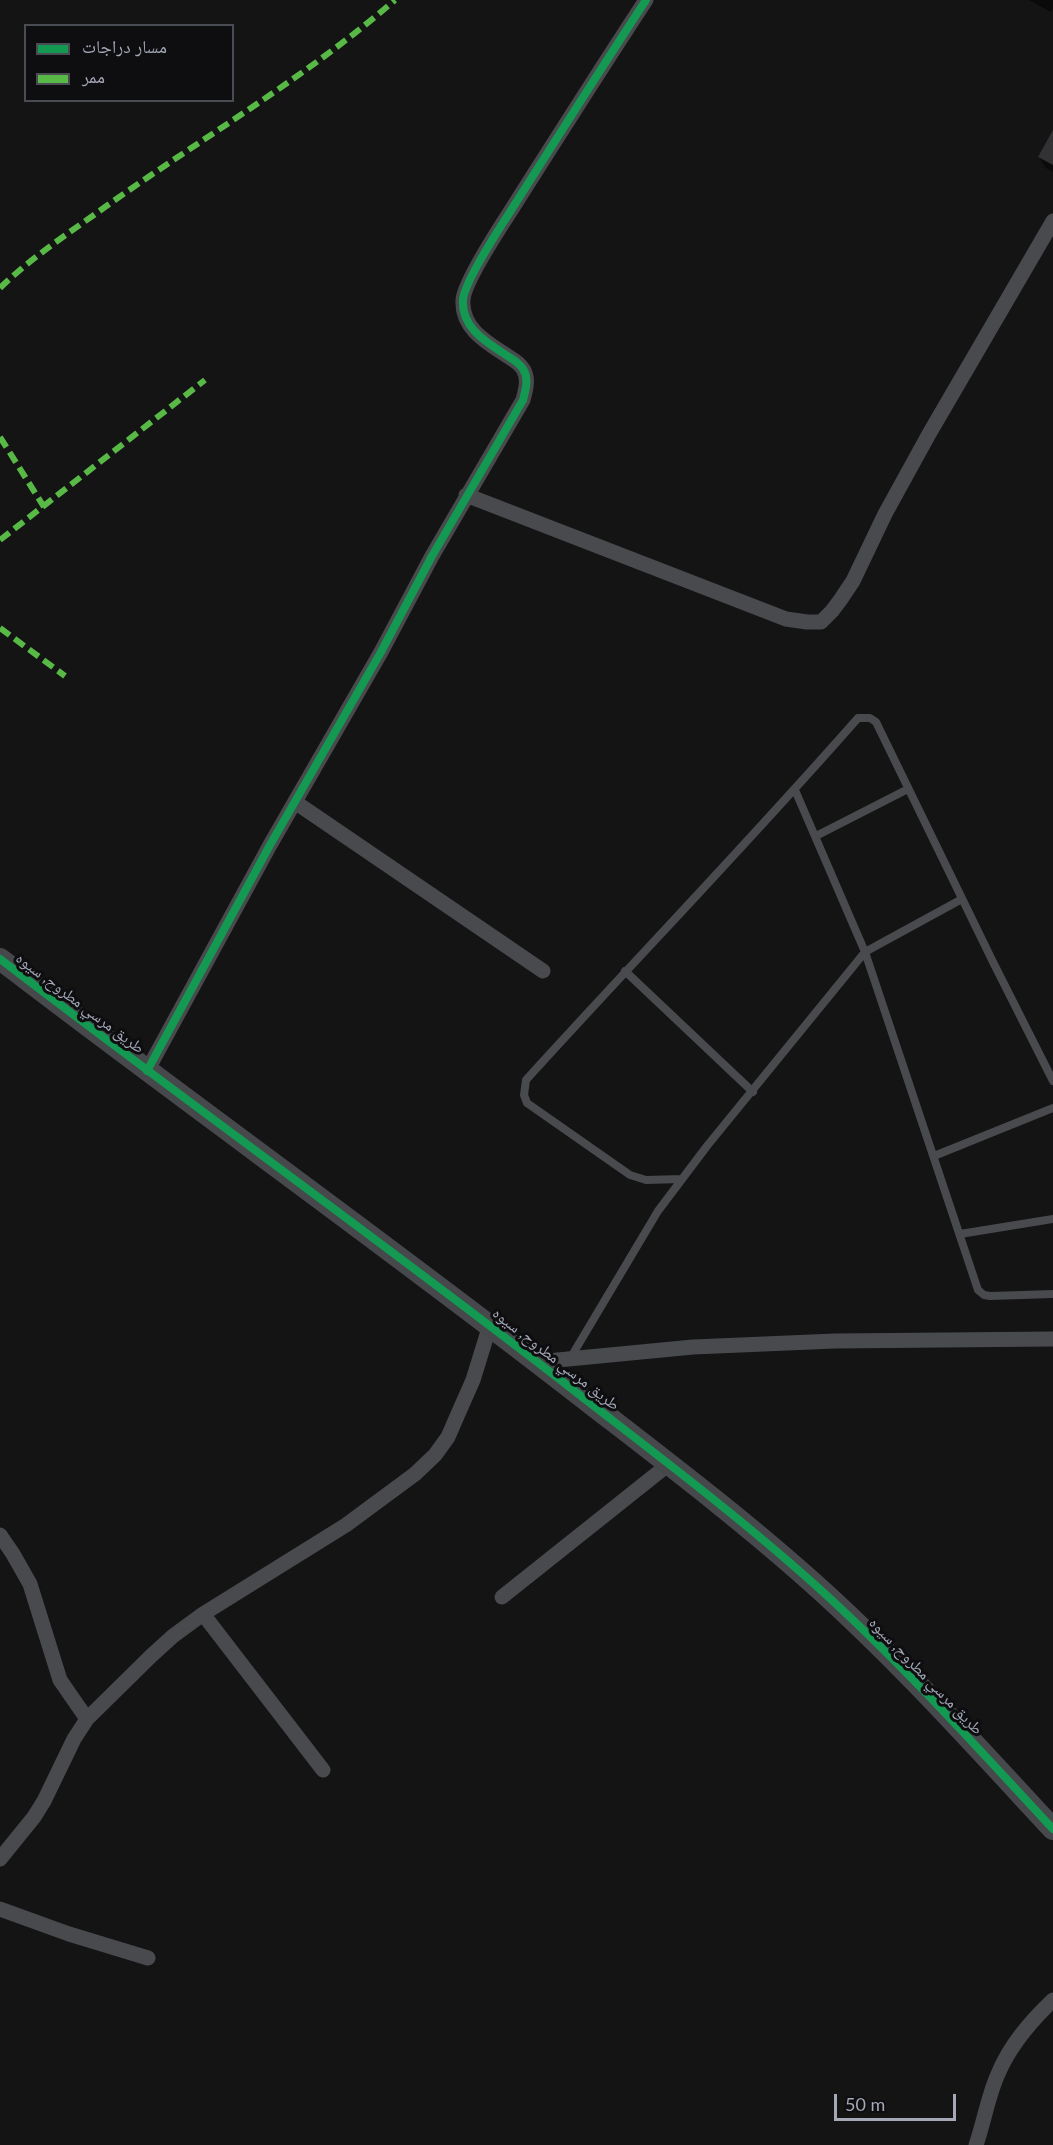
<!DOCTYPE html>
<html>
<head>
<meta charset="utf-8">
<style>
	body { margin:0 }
	#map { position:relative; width:1053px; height:2145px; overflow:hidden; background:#141414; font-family:Lato,"Noto Naskh Arabic",sans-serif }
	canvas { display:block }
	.legend { position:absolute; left:24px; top:24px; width:210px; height:78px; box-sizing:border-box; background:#0e0e10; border:2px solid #4a4c53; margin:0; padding:8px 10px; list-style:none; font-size:18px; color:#a4a8b7 }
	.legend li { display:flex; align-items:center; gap:12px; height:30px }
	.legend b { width:30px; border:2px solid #4a4c53 }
	.scale { position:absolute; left:834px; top:2094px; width:122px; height:27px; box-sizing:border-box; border:3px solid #a4a8b7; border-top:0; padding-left:8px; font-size:18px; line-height:21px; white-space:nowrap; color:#a4a8b7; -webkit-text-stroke:4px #0e0e10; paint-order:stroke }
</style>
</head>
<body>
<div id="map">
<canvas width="1053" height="2145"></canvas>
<ul class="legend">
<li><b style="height:8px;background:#139951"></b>مسار دراجات</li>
<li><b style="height:8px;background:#58b947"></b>ممر</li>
</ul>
<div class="scale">50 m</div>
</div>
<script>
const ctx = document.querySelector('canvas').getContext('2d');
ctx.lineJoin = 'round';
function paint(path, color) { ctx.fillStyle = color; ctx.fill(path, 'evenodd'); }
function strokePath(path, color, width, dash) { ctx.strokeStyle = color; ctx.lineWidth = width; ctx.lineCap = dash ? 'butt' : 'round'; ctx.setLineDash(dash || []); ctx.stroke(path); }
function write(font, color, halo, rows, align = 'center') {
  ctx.font = font + ' Lato,"Noto Naskh Arabic",sans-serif'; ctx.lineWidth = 6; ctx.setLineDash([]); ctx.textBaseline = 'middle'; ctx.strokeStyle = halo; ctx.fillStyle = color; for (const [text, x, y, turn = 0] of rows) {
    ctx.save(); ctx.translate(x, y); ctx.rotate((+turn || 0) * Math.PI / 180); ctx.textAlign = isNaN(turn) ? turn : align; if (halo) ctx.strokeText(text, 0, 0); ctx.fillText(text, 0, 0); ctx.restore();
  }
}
paint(new Path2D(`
	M1029,0H1053V8L1051,12Z
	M1053,133V172L1046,168L1039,157Z`), '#0007');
paint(new Path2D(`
	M1053,130V165L1038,157Z`), '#323234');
strokePath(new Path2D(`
	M795,790L865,952L978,1290L984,1295L990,1296L1053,1294
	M816,836L908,789
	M625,971L753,1092
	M934,1156L1053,1108
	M682,1179L646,1180L630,1175L527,1103L524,1095L526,1080C636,959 750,841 858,718H870L876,722L993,962L1053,1081
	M960,1234L1053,1219
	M571,1357L658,1211L707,1146L865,952L962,899`), '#484a4d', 8);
strokePath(new Path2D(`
	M466,495L786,619L807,622H821L832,611L841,599L853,581L885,514L929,434L1053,221
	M295,802L543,971
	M147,1071L270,845L381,652L432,556L523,400C526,389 529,378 523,369C520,364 514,360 509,357C488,343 461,329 463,300C464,282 499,229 510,212C555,141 600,70 646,0
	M537,1362L693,1347L835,1341L1053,1339
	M0,1535L13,1554L30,1584L60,1680L87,1719
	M502,1597L669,1464
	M203,1614L323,1770
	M0,1859L34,1817L44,1801L74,1739L87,1719L151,1656L173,1636L203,1614L346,1525L415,1474L435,1455L448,1437L458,1414L473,1380L490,1325
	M0,1909L69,1934L148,1958
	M976,2145C984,2122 988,2096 998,2074C1010,2045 1030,2022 1053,2000`), '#484a4d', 15);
strokePath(new Path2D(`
	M0,959C189,1104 383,1242 572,1389C653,1452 736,1514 813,1583C898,1659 975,1745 1053,1829`), '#46484c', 22);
strokePath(new Path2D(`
	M0,288C32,257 69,233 105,207C202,138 305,78 395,0
	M0,437L44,507
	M0,540L205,380
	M0,628L65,676`), '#58b947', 6, [12, 6]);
strokePath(new Path2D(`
	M0,959C189,1104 383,1242 572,1389C653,1452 736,1514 813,1583C898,1659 975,1745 1053,1829
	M147,1071L270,845L381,652L432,556L523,400C526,389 529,378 523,369C520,364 514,360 509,357C488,343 461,329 463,300C464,282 499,229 510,212C555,141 600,70 646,0`), '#139951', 8);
write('16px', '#a4a8b7', '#0e0e10', [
	["طريق مرسي مطروح, سيوه",80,1003,37],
	["طريق مرسي مطروح, سيوه",556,1359,38],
	["طريق مرسي مطروح, سيوه",926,1676,46]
]);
</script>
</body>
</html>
